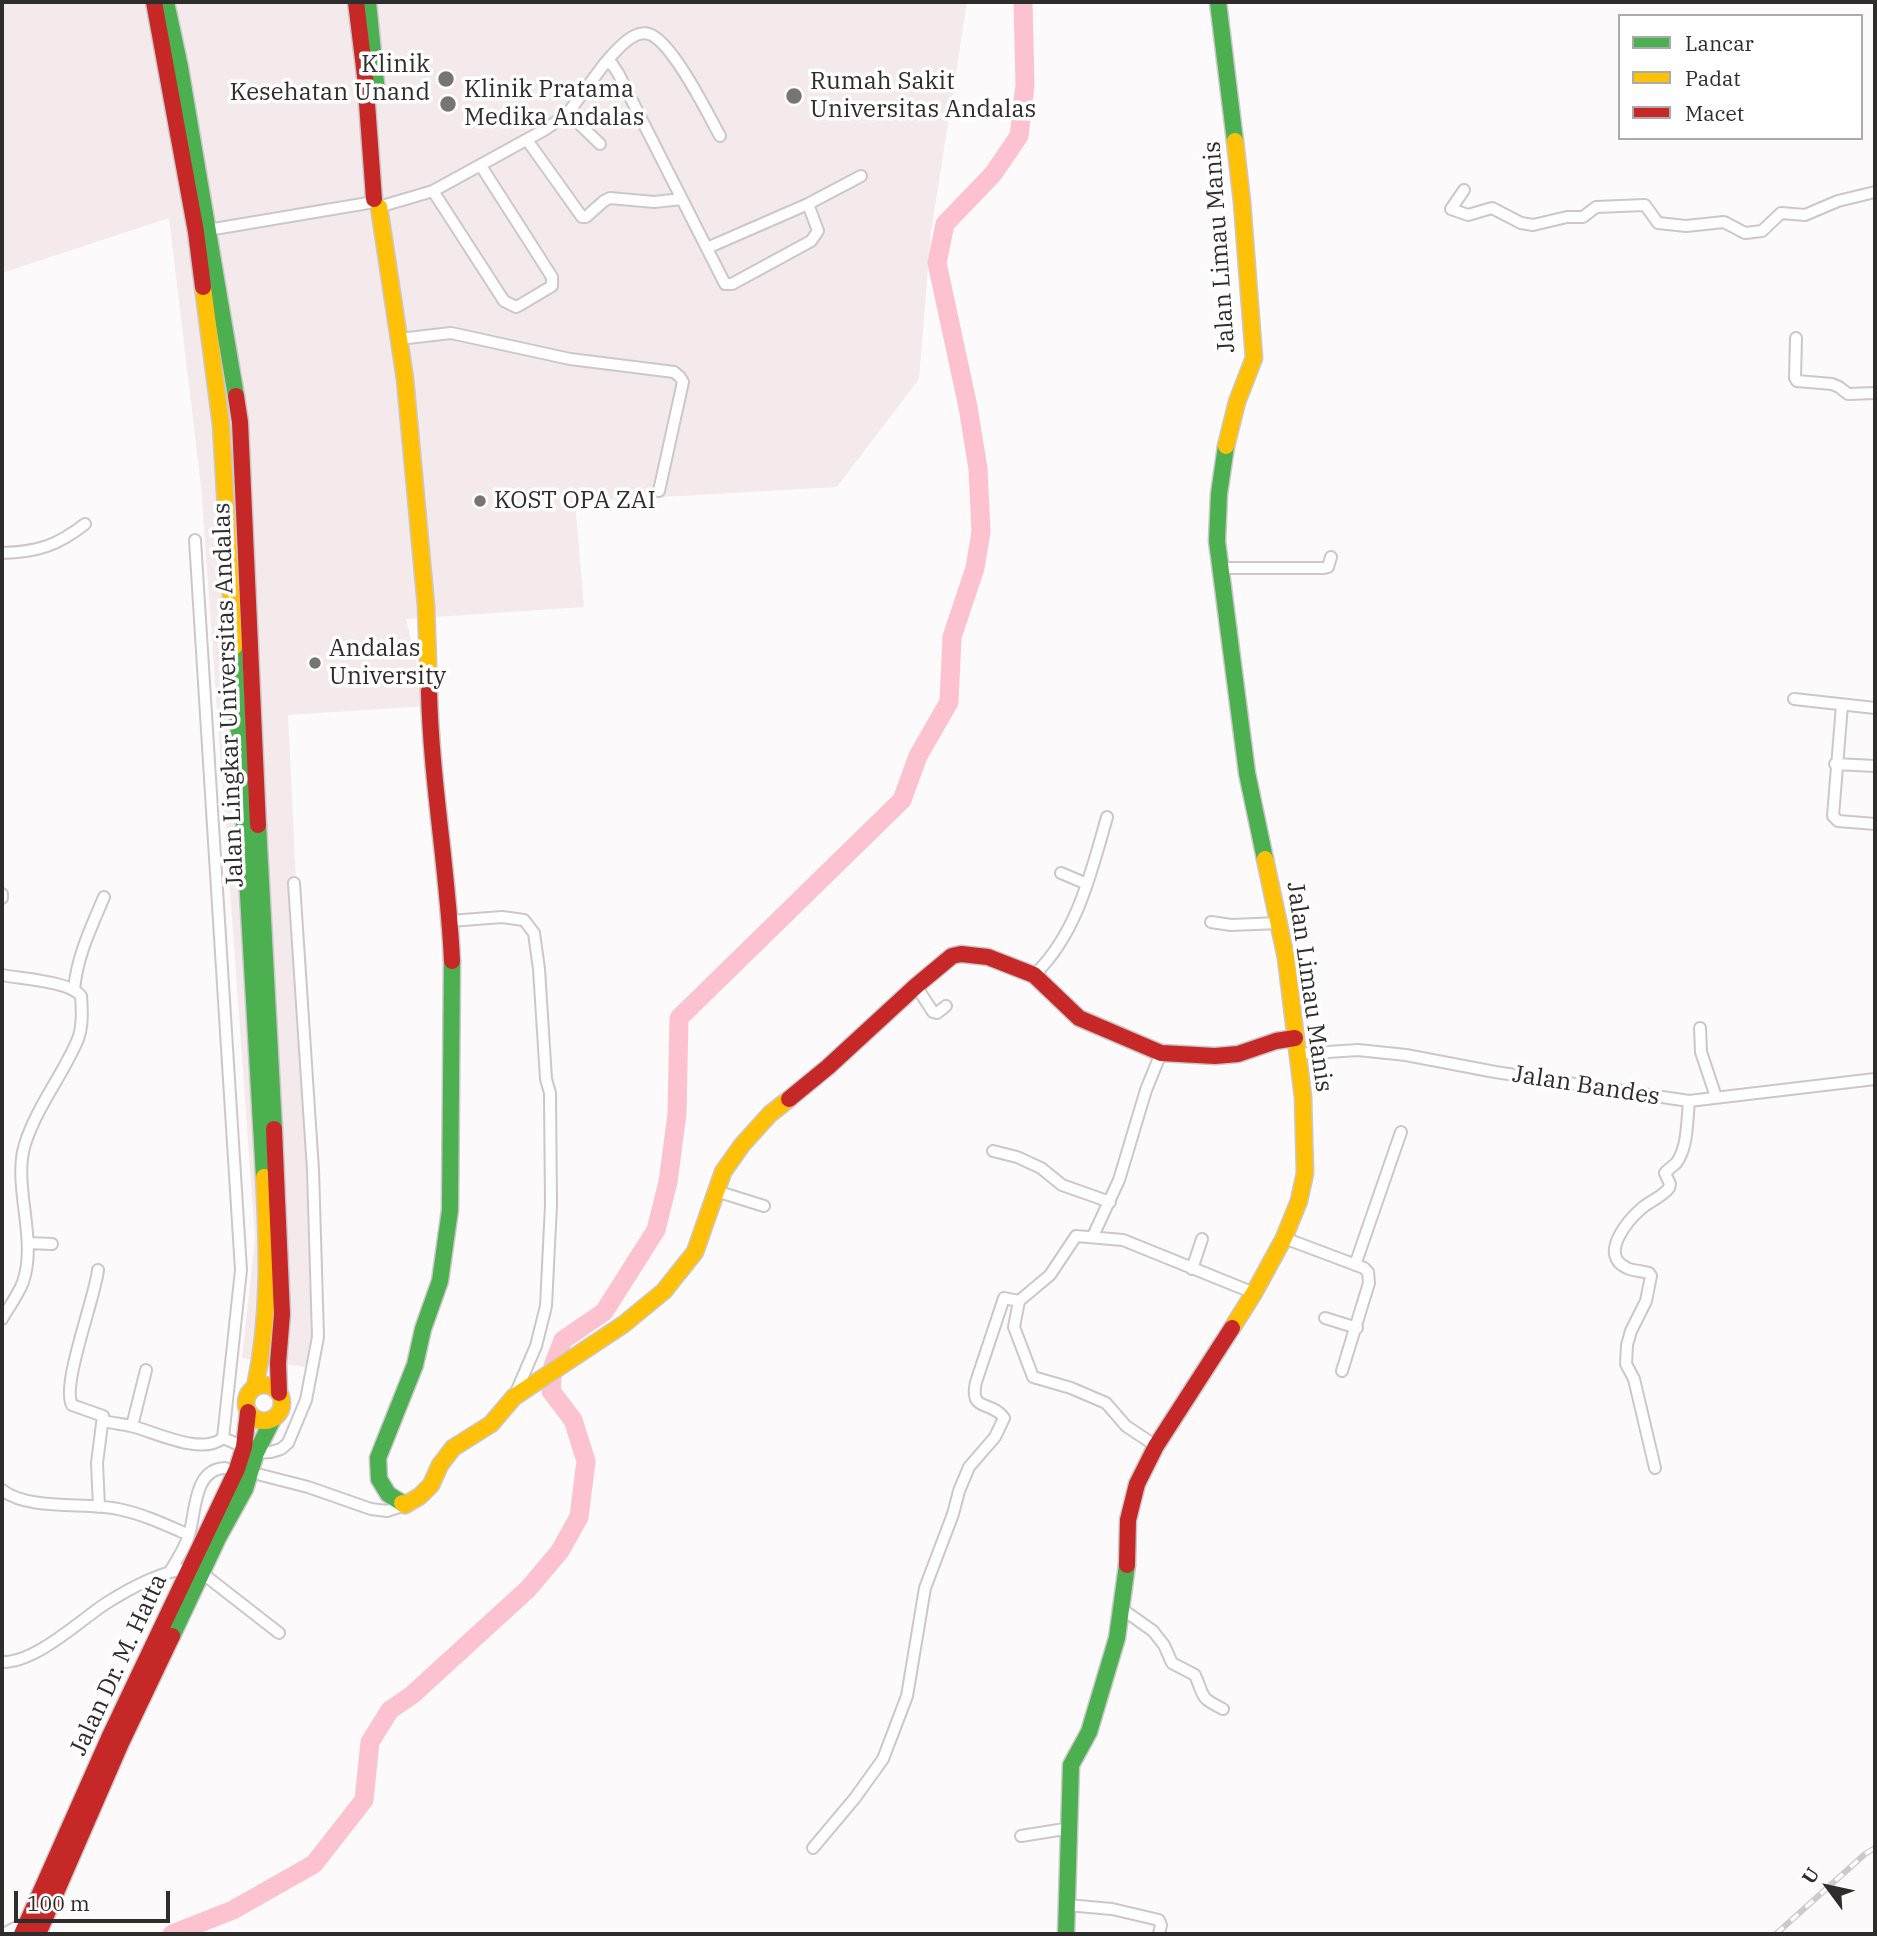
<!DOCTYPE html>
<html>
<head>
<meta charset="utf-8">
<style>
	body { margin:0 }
	#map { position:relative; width:1877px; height:1936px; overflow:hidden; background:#fdfafb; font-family:"IBM Plex Serif",serif }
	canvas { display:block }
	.frame { position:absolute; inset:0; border:4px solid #2f2c2c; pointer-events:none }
	.legend { position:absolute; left:1618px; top:14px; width:245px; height:126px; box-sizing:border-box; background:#fff; border:2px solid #acabab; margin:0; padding:9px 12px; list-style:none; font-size:21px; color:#2f2c2c }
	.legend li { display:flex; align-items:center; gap:14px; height:35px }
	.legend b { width:35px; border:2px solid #acabab }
	.north { position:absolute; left:1793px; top:1852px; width:70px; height:70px; -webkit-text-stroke:5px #fff; paint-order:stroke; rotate:303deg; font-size:19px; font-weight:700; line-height:28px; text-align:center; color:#2f2c2c }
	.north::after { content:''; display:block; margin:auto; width:24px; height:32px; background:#2f2c2c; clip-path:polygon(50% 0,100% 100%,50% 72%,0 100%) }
	.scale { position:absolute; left:14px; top:1891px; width:156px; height:32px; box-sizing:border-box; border:4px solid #2f2c2c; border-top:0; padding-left:9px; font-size:21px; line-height:24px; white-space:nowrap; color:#2f2c2c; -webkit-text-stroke:5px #fff; paint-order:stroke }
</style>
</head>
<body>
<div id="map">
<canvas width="1877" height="1936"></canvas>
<div class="frame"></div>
<ul class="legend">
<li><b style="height:9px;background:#4caf50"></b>Lancar</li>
<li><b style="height:9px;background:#ffc107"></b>Padat</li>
<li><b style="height:9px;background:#c62828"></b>Macet</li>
</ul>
<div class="north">U</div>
<div class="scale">100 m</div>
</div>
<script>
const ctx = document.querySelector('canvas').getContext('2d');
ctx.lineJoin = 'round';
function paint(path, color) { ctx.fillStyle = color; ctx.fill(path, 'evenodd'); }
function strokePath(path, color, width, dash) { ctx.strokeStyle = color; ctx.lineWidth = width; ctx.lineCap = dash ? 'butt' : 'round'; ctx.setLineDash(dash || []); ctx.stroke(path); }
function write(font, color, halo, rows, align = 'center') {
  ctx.font = font + ' "IBM Plex Serif",serif'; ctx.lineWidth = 7; ctx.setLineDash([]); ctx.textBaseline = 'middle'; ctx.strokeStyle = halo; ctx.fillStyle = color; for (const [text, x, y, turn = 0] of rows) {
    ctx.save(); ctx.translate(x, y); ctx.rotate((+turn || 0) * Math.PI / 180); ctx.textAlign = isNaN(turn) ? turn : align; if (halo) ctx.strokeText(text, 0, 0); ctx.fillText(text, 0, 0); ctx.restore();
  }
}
paint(new Path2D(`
	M2,2H967L931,232L919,379L837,487L575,502L584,607L406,619L428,706L288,715L299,942L318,1235L320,1369L242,1358L255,1238L201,486L169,218L2,273Z`), '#f4eaec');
strokePath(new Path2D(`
	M172,1934L233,1910L314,1864L364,1800L370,1742L390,1710L412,1695L528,1589L560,1551L579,1517L586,1461L573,1420L551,1391L553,1366L563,1340L604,1312L656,1230L668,1182L677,1114L679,1018L902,800L918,756L949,702L952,637L975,568L981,532L978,469L968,407L937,263L945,224L993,174L1019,136L1025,85L1023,2`), '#fdc2d0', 19);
const street = new Path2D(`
	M605,63C615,52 633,29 649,34C672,41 708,114 720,136
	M568,113L600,144
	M527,140L582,217H586L604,201L610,198L654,202L682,199
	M1464,190L1451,209L1468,215L1492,208L1521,223L1533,225L1567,217H1583L1596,207L1645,205L1658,223L1686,226L1724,222L1745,233L1762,231L1781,213L1805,215L1838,201L1875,192
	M433,191L504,301L516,307L520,305L552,286V277L481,166
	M382,206L433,191L546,129L568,113L605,63L612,64L618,73L725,284H732L811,241L818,231L808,204
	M202,231L374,202
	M707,248L808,204L861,176
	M1796,338L1795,378L1797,381L1832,384L1839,387L1848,394L1875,393
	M399,339L451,333L570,359L674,372L680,377L683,382L659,491
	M195,540L241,1270L223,1438L244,1447
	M2,553C37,552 57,546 85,524
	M1221,568H1324L1328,567L1331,557
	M1794,699L1875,708
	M1842,705L1833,816L1838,821L1875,824
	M1835,764L1875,766
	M1061,873L1087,884
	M2,894V898
	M450,921L502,917L524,920L534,933L539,969L546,1079L550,1093L551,1205L546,1306L536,1346L514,1397
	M1211,922L1231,925L1280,923
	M2,975C22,979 69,981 81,996C82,1010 83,1025 78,1039C63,1075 37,1106 25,1144C12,1185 38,1239 23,1282C18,1295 9,1307 2,1319
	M1034,975C1077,934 1091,873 1107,817
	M916,986L933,1012L937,1013L946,1006
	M74,990C77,956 91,928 104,897
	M1700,1028L1701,1052L1716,1097
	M1297,1054L1358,1050L1406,1055L1495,1072L1689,1101L1875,1079
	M993,1151L1017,1157L1041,1168L1062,1185L1110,1202
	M716,1191L764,1206
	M1093,1236L1119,1180L1146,1090L1161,1053
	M1284,1238L1364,1268L1368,1272L1369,1283L1342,1371
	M28,1243L52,1244
	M1355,1265L1401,1132
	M1192,1269L1202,1239
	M98,1270C95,1298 61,1385 72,1405L103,1416L97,1463L99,1507
	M1325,1318L1357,1328
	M103,1421C112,1423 122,1424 131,1426C156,1432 201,1456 223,1438
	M132,1426L146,1370
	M1156,1446L1126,1426L1106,1403L1071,1388L1033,1377L1014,1327L1019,1301L1050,1275L1076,1236L1123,1240L1254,1293
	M256,1453L271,1452L281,1449L288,1443L306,1400L318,1337L313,1170L294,883
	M1655,1468L1634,1379L1626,1364L1627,1345L1631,1331L1646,1301L1651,1276L1649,1273C1642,1271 1633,1271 1627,1268C1598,1255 1628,1220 1642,1208C1650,1201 1662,1197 1669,1188L1670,1184L1665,1173C1668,1169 1674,1166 1677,1162C1688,1146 1687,1120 1689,1101
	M261,1475L308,1487L371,1509L387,1511L405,1505
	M2,1490C29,1511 86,1502 118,1509C143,1514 166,1525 189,1535
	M171,1570C177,1559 185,1548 189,1535C196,1513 193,1469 225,1468
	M202,1573L279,1633
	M1122,1609L1153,1631L1164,1645L1172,1663L1195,1675C1205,1698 1199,1697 1223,1709
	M2,1662C35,1663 78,1622 105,1604C130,1588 159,1572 189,1568
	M1021,1836L1071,1828
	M813,1848L855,1798L883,1759L907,1696L925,1588L953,1514L959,1491L969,1467L995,1437L1004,1418C992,1400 969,1413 976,1382L1004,1298L1019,1301
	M1067,1905L1112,1909L1159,1920L1161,1925L1159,1934
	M4,1934L26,1922`);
const fast = new Path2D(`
	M166,2L180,67L236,396
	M368,2L377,93
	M1218,2L1235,141
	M1226,446L1219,494L1217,541L1247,773L1265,859
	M234,647L264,1177
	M258,825L274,1129
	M402,1503L388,1494L379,1479L378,1458L415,1365L423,1329L440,1281L450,1210L452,961
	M172,1636L218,1538L245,1489L256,1453L273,1419
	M1066,1934L1071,1765L1089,1732L1117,1638L1127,1565`);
const slow = new Path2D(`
	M379,207L405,379L426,606L429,691
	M203,287L221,425L234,647
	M1226,446L1237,402L1254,358L1242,202L1235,141
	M1232,1328L1254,1293L1284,1238L1299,1201L1305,1173L1303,1097L1286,958L1265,859
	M246 1403a18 18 0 1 1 36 0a18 18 0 1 1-36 0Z
	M255,1387C270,1317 268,1248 264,1177
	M402,1503L405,1505L420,1496L431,1485L440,1465L453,1448L491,1424L514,1397L624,1324L664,1291L695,1252L723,1172L742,1145L770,1114L789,1099`);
const jam = new Path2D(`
	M154,2L196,232L203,287
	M356,2L365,76L374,199
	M236,396L240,422L258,825
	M429,691C431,781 448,870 452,961
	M789,1099L828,1067L916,986L952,956L961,954L988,957L1034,975L1079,1018L1161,1053L1215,1056L1238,1054L1276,1041L1295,1038
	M274,1129L282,1314L278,1363L279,1393
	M1127,1565L1128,1520L1137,1484L1156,1446L1232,1328
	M22,1934L109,1738L237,1469L244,1447L248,1412
	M38,1934L121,1743L172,1636`);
strokePath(street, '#ccc8ca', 14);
strokePath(fast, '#ccc8ca', 19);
strokePath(slow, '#ccc8ca', 19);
strokePath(jam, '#ccc8ca', 19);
strokePath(street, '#fffefe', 10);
strokePath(fast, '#4caf50', 16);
strokePath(slow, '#ffc107', 16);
strokePath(jam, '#c62828', 16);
const rail = new Path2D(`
	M1776,1934L1865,1854L1875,1848`);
strokePath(rail, '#cccacb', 6);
strokePath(rail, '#fff', 3.5, [10]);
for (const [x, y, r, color] of [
	[446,79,9,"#777474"],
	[794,96,9,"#777474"],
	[448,104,9,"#777474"],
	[480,501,7,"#777474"],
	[315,663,7,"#777474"]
]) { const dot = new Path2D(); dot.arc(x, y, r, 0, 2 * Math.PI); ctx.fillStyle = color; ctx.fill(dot); strokePath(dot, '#fff', 2.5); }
write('24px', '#2f2c2c', '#fff', [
	["Klinik",430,65,"right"],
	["Kesehatan Unand",430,93,"right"],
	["Rumah Sakit",810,82],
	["Universitas Andalas",810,110],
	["Klinik Pratama",464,90],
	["Medika Andalas",464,118],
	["KOST OPA ZAI",494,501],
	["Andalas",329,649],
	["University",329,677]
], 'left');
write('24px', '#2f2c2c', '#fff', [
	["Jalan Limau Manis",1220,247,-94],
	["Jalan Lingkar Universitas Andalas",229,695,-92],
	["Jalan Limau Manis",1309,987,82],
	["Jalan Bandes",1586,1086,9],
	["Jalan Dr. M. Hatta",119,1665,-65]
]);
</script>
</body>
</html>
